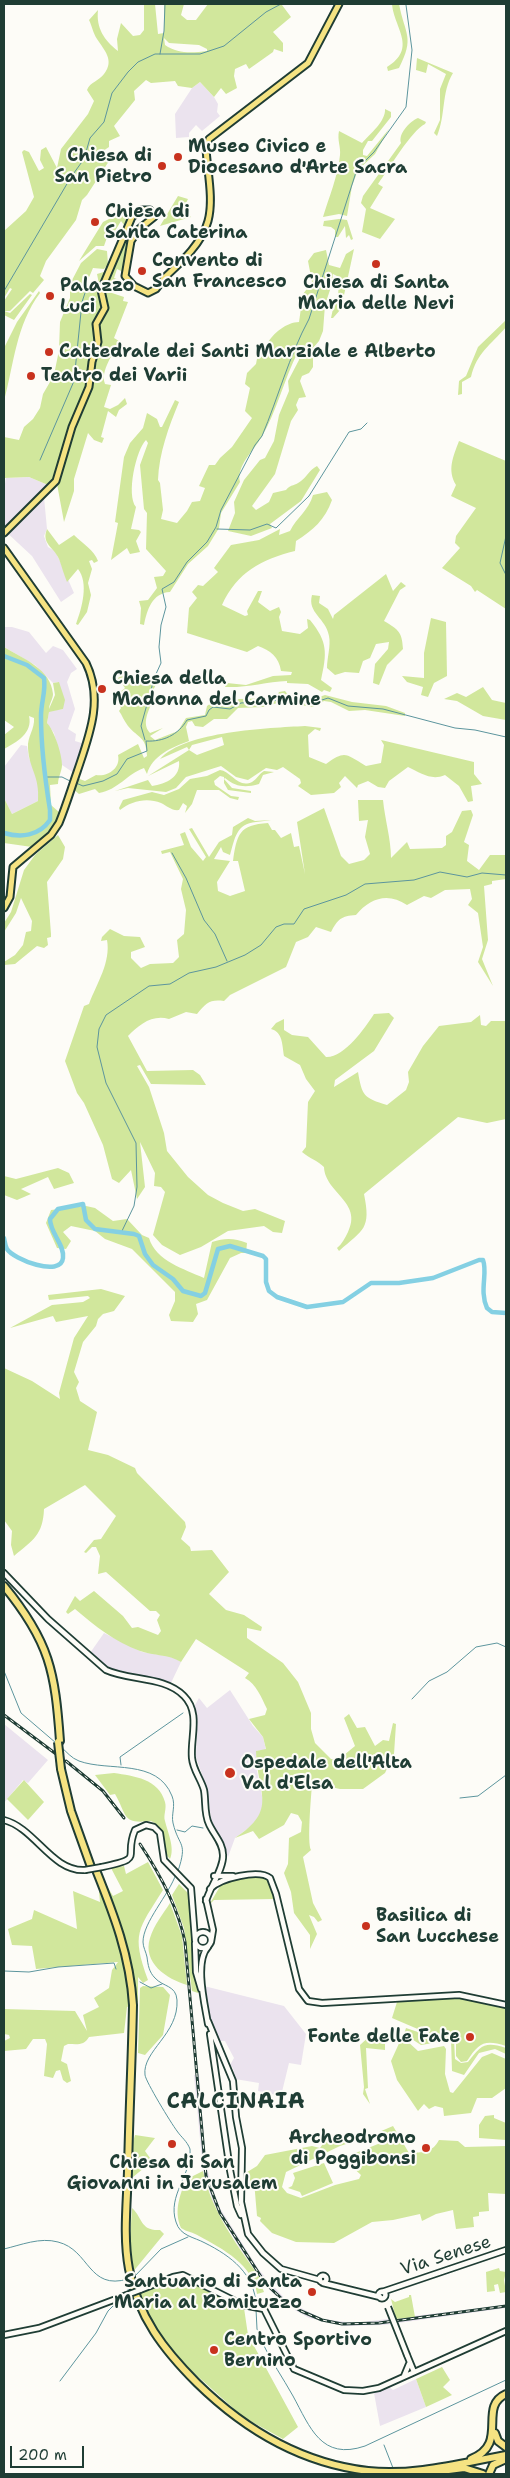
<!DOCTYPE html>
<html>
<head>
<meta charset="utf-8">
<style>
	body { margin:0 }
	#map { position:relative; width:510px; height:2478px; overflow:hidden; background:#fdfcf7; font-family:"Shantell Sans",sans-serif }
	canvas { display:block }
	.frame { position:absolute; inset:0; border:5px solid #1f3d34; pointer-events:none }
	.scale { position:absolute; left:10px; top:2446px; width:74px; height:22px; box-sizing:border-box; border:2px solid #1f3d34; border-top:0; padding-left:6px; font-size:15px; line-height:18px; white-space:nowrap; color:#1f3d34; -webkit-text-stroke:4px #fdfcf7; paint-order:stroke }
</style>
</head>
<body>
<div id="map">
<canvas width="510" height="2478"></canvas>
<div class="frame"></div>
<div class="scale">200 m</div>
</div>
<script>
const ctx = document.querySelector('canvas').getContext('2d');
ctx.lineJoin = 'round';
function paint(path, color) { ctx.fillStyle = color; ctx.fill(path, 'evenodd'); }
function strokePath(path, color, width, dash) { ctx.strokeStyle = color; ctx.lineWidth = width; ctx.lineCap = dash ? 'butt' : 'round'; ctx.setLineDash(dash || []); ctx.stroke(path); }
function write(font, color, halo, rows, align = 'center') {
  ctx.font = font + ' "Shantell Sans",sans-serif'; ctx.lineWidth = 4; ctx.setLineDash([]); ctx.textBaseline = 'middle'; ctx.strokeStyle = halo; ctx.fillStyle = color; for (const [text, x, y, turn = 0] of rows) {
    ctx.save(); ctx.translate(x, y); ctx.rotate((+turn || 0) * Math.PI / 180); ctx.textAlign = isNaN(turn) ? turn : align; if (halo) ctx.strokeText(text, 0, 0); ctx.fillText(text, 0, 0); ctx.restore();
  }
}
paint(new Path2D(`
	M200,82L214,97L218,104L217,112L220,116L202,131L196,125L189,133V137L176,138L175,114L192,88Z
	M29,477L48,485L53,482L57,484L44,497L47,529L44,536L48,547L55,551L59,559L74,593L61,602L32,556L4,530V489L6,478Z
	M4,627H12L29,632L46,653L53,646L63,650L77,669L71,673L67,682L75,709L68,729L76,734L75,741L88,745L77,775L62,765L54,733L47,723L49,711L63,709L58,682L53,683L35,665L4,647Z
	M21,745L27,746L29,758L34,769L39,787L38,801L12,814L4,798V767Z
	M104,1633L142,1652L173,1657L181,1662L170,1685L117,1672L100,1662L90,1653Z
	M230,1690L253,1726L263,1737L266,1750L256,1751V1766L263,1801L261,1814L254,1824L235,1838L228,1857L211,1820L208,1792L196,1757L197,1721L194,1707L199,1698L207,1708Z
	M4,1724L48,1760L28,1783L23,1780L4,1803Z
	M204,1986L284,2006L306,2034L301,2065L289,2063L281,2096L258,2091L259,2083L235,2079L233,2068L230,2065L234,2058L225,2041H217L209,2019Z
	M199,2074L206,2165L218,2205L259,2270L287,2301L323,2319L354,2323L506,2305V2308L384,2325L345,2326L309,2318L284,2304L265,2285L239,2247L213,2202L203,2171L194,2075Z
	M416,2379L426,2407L380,2426L374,2393L389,2387L393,2390Z`), '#ebe3ee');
paint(new Path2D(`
	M144,4H155L158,34L164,33V4H184L181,15L187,20H196L208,4H284L282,5L291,17L273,32L283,43V52L274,49L273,52L249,69L246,64L235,69L234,76L237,88L226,94L221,88L214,97L200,82L192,88L178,86L175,81L151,83L146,80L134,91L135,100L114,126L120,136L109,141V147L103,151L111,158L87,195L82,200L76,220L46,261L40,276L44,280L33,293L30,291L10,311H4L10,313L30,294L32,295L14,320L4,315V301L12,289L10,288L4,298V231L26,211L34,197L22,152L24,150L29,152L39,171L44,168L40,160L41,150L46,147L57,168L61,149L88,114L94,101L87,90C90,82 99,81 104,74C115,60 104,50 97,39C93,33 92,26 89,20L98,10C96,28 104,40 118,51L117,39L121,23L133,36L140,35L144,30ZM164,38L169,43L199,45L207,49V51C192,53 178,54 165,45Z
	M392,4H399C405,35 415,37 399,68L388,71L387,67C418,48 394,28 392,4Z
	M417,58L453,73C441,93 446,115 437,136L434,133L440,120V89L446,74L428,64L426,73L416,70Z
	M385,109L391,112V117L372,141H368L363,150V155L367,156L389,129L375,154L358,170L352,186L347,216L339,214L323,217C329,197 338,176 340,155C341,147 337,140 339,131L362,143C370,134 386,121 385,109Z
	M418,118L426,122L425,124C412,130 388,170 378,184L383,187L370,208L395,219L380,239L362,232L366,209L361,203L363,196L401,143C398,134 409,122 418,118Z
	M178,196L188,199L185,205L190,209L188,214L191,217L160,226Z
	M119,214H131L115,250L124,225L121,221L115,231L110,229L104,246H96L79,261L103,222Z
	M339,219L347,220L353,239L351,240L349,235L346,238L345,226L338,237H335V230L331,227L323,226L324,221Z
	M131,226L136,228C131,237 121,264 123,274C124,281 131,286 136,289L127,287L121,271L117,269L114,278L119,280L115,285L112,284L109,292L124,297L123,301L128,302L114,338L119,341C114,354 100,370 105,384L111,385L104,407L110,409L118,405L125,398L127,404L119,410L116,417L108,411L101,437L104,438L102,443L94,440L88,433L74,479V491L64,522L57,484L75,426L92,387L100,341L99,323L107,308L103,292Z
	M97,249L107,251L108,264L104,269L93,268L87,282L91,289L98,288L99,284L97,274L107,271L111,255L113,256L98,290L102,308L94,324L96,340L90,359L85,390L75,411L53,482L48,485L29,477L4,478V437L19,440L24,427L33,419L40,408L43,394L54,375L59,350L60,322L70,298V284L81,263Z
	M354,249L341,309L333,318H331L334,304L338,299L339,277L333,274L332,284L325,305L323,331L319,341L308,354L313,357V367L309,373L302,376L300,381L306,397L299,398L296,405L298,410L291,421L275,474L252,506L256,510L269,502L273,493L286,490C291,484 295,486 301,481C307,477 309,470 317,466L320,470L301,501L270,524L272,528L251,536L228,531L235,513L234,502L244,480L260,460L265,458L274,441L279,415L289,391L288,381L299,360L298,352C284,379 277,411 261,438C254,450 236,466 240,482L221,513L219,528L208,546L188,564L170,592C152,593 147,610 144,625L140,624L141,608L139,601L148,600L157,588L154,577L163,576L166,571L146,549L147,513L144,509L140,465L148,443L146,440C136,450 126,495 136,507L131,529L139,530L141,532L136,541L140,552L130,554L127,548L111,560L118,523L115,522L124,457L130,443L143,428L147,413L157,419L160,427H162L175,400L179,402C169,426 159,453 158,480L160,483L163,510L161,519L177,523L187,511L192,502L200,501L205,488L199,486L209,465H215L220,458L232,447L252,418L245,411L250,388L245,384L247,373L256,364L259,348L267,344C273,333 287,322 299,322L303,294L312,282L308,261L314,253L326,250L329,265L340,268L346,254Z
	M39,291L40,293C16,325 14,364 4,401V348L17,322Z
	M506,320V327C490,346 477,352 471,377L462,382V394L458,395L459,381L466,376L478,347Z
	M459,441L506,461V609L477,590L475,592L471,586L442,568L460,548L455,543L456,536L476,508L451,496L456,485C447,470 453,457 459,441Z
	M327,492L332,500C325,520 313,530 296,541L295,551C262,559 237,572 222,605L245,616L248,615L247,611L258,591H262L258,602L270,611L279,607L281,612L279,617L282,631L300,634L308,628L307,619L310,620C328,642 327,653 321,680L332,688L330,692L324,690L322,692L308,684L287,683V681C266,682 246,688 225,687L227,683L246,685L273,676L291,675L292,672L281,671C279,657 270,650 258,646L247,652L187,633L189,608L197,598L192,592L198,585L203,586L218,572L214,568L231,545L259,540L280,529L279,535L290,531C297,517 309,510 313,495Z
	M47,529L59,545L74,535C83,544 94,550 98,561L94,563L92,560L89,561L92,569L88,583L91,595L87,612L78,625L76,624C82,608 89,583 78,569L67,582C64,575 62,567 59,559C54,547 41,544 47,529Z
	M386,574L393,591L401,582L406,586L400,590L384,621C399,630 402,632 403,649L387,665L379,685L373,683L375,664L388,649L389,642L376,644L370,658L363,661L359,673L345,672L335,675L327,668C327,658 331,646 329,636C326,618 307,613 312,595L320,596L319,603L328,609L333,619L334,615Z
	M431,618L446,622L447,676L434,683L428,697L421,695L423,687L407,682L402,676L424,678V653Z
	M4,647C24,659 51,669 53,694C53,699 49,704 49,709L55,695L53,683L59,682L65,700L63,709L49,712L47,723C54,730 62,754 62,765C62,771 58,777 58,784L50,785L51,805L60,813L51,831L32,847L4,843V798L12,814L38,801C40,776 29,769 28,748C27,737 35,729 34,718L29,716C33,733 17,742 4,749V735L14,727L4,720Z
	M126,673L158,680L151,695L153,699C149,711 141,723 150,733L163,728L150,736L155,740L178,731L186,718L205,715L207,706L211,703L228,705L239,699L276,698L279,692L285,691L289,696L303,694L313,699L325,695L352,702L386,706L405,713V716L365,710L349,711L331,702L324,701L313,707L281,702L263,707L238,708L227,719H214L203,727L195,726L192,721L188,722L186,727L189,741C172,747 152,756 147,774L144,768C127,774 118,790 99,793L95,789L79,794L73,789L77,778L85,781L96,775C108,777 121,768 118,755L138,744L144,758L147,756C146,736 139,739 128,726C124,721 122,715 119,711L121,708L114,697L125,688L118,678Z
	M483,687L492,700L506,703V720L483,716L457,701L444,699L457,693L466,697Z
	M305,726L321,728L320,731L315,729L308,735L309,757L326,764C346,750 345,754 366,766L381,763L384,745L381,740L474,762V774L482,784L471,786L473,801L468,802L459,786L445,775C431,781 421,773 408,767L389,781L385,788L378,787L368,781L358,785L357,788L345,776L339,783L341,787L334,793L311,795L298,786L301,783L300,779L283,767L277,770L266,768L248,780L236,777L221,766L186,777L176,788L166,792L128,788L115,791L148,780L152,786C166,784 181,777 179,761L148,776L189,750L187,747L160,759C185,731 269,728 305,726ZM222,737L224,745L197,755L189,750L192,745Z
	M220,770C231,771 238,789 252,782C257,779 259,774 264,771L274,772L263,775L259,784C245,788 236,787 225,778L224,779L232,788L251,791V793L228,790L224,783V777L220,776L214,781L215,785L231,796L239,797L238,800L230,798L219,790H197L192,804L185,813L187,806L183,803L179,810C172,811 167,806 161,803C147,797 131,801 120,810L119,808L123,800L152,792L164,795L179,789L190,779L207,776Z
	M358,800H383C385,820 391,839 391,858L407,842L410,849L442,848L446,845V836L452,832L462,811L471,810L473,815L464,842L469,845L467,861L479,870L490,855H506V879L492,881V884L484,886L488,940L482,959L493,986L478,962L483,947L478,913L468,905L472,899L470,889L445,890L431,898L424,896L407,905C388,892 370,898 356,915C341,916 338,919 331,932L316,927L308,937L296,942L286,967L230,995L224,1001C210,999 206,1003 197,1014L186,1012L169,1019C152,1014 139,1025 128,1036L147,1071L193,1070L200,1075L206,1085L151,1084L140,1065L137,1066L149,1087L164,1133L167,1151L188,1177L208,1195L223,1203L243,1211L255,1209L285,1221L282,1233L273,1232L264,1226L228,1231L201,1247L180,1255L162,1245L153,1235L165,1192L161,1187L154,1186L155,1173L140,1142L145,1187L137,1199L131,1170L119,1183L112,1179L103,1145L84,1103L77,1093L65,1061L84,1006L89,1004C97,983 111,962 107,940L101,941L102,937L110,929L124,936L140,937L145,947L131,952V958L141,968L150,964L173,963L179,957L177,940L184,934L186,910L181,889L183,879L170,852L162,854L161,851L184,845L180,834L185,832L191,847L203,861L206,857L189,829L192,828L209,857L219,842L232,835L233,827L248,818L255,821L271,820C268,821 261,821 256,822C236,824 235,838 230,855L223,852L221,847L214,859L230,861L217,882L218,891L230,896L245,891L238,861H233C237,834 239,825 268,823L272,830H275L281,838L291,833L294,847L299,846L305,874L297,822L324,808L341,856L349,864L364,860L370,854L365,837L368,820L359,821Z
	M58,835L65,847L63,859L47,882L51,934V937L47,938L48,945L44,948L37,946L15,964L4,965V962L15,955L23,945L26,932L31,931L32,921L21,898L16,913L4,932V923L11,912L24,870L35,855Z
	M389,1013L394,1018L374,1051L335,1080L334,1087L358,1072C362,1096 364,1098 387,1105L406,1090L409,1082L408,1072L423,1046L439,1026L471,1022L480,1015L481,1025L486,1026L491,1021H506V1119L487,1123L458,1117L364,1194C371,1229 364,1229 339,1251L337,1248C342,1244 345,1238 348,1232C363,1202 325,1193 324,1167C317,1160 310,1159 302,1152L306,1147L308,1102L315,1091L306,1079L300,1065L284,1056C282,1045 283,1032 271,1029L276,1023L284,1019V1030L292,1035L308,1037L326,1057C344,1058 365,1028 374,1014Z
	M58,1168L69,1173L74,1183L54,1189L48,1177L21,1189L31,1194L17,1200L4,1195V1176L16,1179Z
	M86,1206L95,1208L113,1221L127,1219L142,1235L149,1238C156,1261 184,1269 204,1278L212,1242C225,1238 234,1238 247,1243L246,1253H241L230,1258L207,1300L196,1304L198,1314L193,1322L171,1321L169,1315L175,1301V1292L132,1249L105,1239L95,1231L71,1226L63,1232L71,1241L66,1249L57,1248L46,1223L51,1210Z
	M101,1289L125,1296L114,1311L103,1314L98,1319L96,1326L83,1342L74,1372L79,1382L76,1388L80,1401L97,1412L88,1450L108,1455L135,1468L137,1473L185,1522L186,1527L181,1539L190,1547L191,1551L212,1550L229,1572L209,1594L226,1610L244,1615L262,1627L261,1631L247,1628V1638L283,1663L298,1682L311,1713V1729L315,1743L331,1759L338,1760L355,1746L344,1718L349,1714L357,1728L365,1727L375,1746L383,1740L389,1741L393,1723L396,1724L394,1754L385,1773L363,1789H340L316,1784L312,1785C311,1797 307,1843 311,1850L303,1857L313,1903L322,1920L318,1922L314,1917L309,1915L317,1934L310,1949V1935L294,1913L291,1892L284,1873L288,1864L289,1838L301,1832L302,1822L298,1815L291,1813L284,1825L259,1839L253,1831L235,1838C279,1809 257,1794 256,1751L266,1749L263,1737L249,1719L265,1715L267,1709C261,1697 257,1685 245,1678L249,1673L196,1639L181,1662C168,1654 154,1656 140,1651C115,1642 95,1626 75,1609L68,1614L66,1612L75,1596L80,1601L94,1591L123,1616L132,1628L138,1627L158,1635L161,1631L157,1620L160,1615L156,1611H150L106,1572L98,1574L100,1556L96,1547H92L86,1553L84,1552L94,1540L101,1539L116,1516L85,1485L44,1509C43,1535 33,1540 14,1556L11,1545L12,1531L4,1520V1368L32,1381L60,1399L59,1393L74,1338L88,1316L56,1322L53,1316L10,1328L52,1305L83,1302L90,1298L88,1296L49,1300L48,1295Z
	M114,1773C134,1776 159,1779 165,1802C167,1809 163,1815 165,1821C168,1833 175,1848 170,1859C159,1849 171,1830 151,1821C122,1824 128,1817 115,1794L110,1795L95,1775Z
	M24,1780L44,1802L28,1820L7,1799Z
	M148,1862L163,1890C138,1930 131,1933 148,1980L143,1983L138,1977V2002L127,2007L124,2033L89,2037C84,2046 77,2044 68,2044L64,2046L61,2061L67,2064L71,2081L67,2083L63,2080L60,2070L56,2071L53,2078L44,2076L47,2044L45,2039H33L26,2049L4,2051V2041L10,2038L9,2035L4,2034V2009L75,2011L87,2031L83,2015L99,2007L94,1998L109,1988L112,1970L118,1962L36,1969L32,1946L12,1945L8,1929L32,1919L34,1910L77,1929L73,1891L100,1902L99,1892L107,1886L113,1896L123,1891L111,1868L124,1866L126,1874Z
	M261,1875L270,1882L274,1899L214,1900L209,1905L222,1883Z
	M179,1884L190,1895L194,1973L200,1990L198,1993L192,1991L184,1928L172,1895Z
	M170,1903L182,1936L187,1985C167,1979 142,1963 150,1938C154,1925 163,1914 170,1903Z
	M143,1986L163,1987L170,1995L163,2035L145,2055L138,2053L140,1988Z
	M448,1999H474L506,2007V2046C484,2039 479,2043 467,2061L461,2062L456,2056V2043L453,2037L427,2033L392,2018L397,2002Z
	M406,2028L427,2035L449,2036L454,2039L455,2059L461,2063L468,2062C481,2045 485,2041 506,2048V2054L495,2049L479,2053L464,2075L452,2071L451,2040L421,2045L404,2034Z
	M372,2034L385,2037V2050L366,2048L368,2088L365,2089L370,2104L363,2094L364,2087L360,2045Z
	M401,2039L406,2040L418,2051L444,2046L446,2049L445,2074L450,2092L453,2093L482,2057L492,2053L506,2059V2088L492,2098H477L471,2113L444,2116L443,2108L435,2106L429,2109L424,2104L418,2111L397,2080L391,2061Z
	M494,2115V2118L506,2123V2140L479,2138V2125L485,2116Z
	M393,2126L409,2153C423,2152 432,2153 439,2140L458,2141L465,2147L506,2146V2194L488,2193L489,2211L479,2212V2216L473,2217L474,2227L456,2229L453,2210L436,2214L422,2221L420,2214L393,2220L372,2222L334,2243L296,2242L272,2233L260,2221L261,2218L257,2216L254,2181L243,2180L242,2178L244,2174L257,2166L265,2155L312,2146L320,2148L330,2134L341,2139L364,2138L340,2146L286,2172L282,2187L287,2193L301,2198L335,2185L359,2179L361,2175L348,2163V2156L383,2142L379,2132Z
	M135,2135L155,2138L145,2151L150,2158L144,2168L133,2177H132L133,2142Z
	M324,2163L333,2183L302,2196L300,2192L288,2188L292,2186L295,2178L293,2173Z
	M203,2171C212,2214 241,2250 265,2285L262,2287L264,2292L257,2294C253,2265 223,2249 199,2236C193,2232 187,2232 181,2228C173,2209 181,2194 187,2176H193Z
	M132,2208C143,2218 140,2231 160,2230L164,2234L132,2273L129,2255Z
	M499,2268L500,2271L506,2272L504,2280L506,2292L500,2293L498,2284L494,2285L495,2291L487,2292L486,2272Z
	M179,2277L194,2281L244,2308L248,2335L298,2427L283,2439L243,2417L184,2364L159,2337L138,2294Z
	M409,2295H411L415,2317L396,2319L391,2299L395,2302L409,2297Z
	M442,2367L450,2380L443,2387L452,2395L426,2407L416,2379Z`), '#d1e79c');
strokePath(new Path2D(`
	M160,54L164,31L165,4
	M4,291L71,177L84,159L90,138L104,122L112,93L128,72L138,62L155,54H200L224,46L266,12L281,4
	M40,460L74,381L82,302L86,290
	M217,529L250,530L267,524L276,528L309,496L349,432L361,429L367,423
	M506,536L500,563L506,575
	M156,674L161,663L159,647L161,625L166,607L162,589L174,582L187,562L207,542L216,527L221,510L255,445L262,436C278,398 289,356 309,319L357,169L374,152L406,107L412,50L406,5
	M145,740L141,726L154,679
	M45,777H62L72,782
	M76,783L83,786L103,781L117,774L127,759L147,751L146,741C163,742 178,735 187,720L206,716L209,710L213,707L230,709L241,703L282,700L313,703L328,698L348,706L383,709L455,728L475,730L506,737
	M172,853L186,878L204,920L215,934L227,961
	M121,1233L134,1206L137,1187L136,1143L106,1083L97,1047L99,1029L106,1015L149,986L170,984L189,973L216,967L245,955L261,945L276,927L284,924H294L304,909L346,895L365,884L414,880L440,872L467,877L482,873L506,875
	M4,1671L21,1713L56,1743
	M412,1699L429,1681L447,1672L476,1647L497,1643L506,1647
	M61,1747C67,1752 71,1758 79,1761C109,1772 157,1758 172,1796C176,1806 171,1814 173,1823C179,1848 188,1841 178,1871
	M121,1765L120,1757L183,1713
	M460,1798L478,1796L506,1775
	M177,1830L185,1832L192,1826L203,1828
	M176,1874C169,1895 143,1922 143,1942C143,1947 146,1952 147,1957C148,1965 149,1972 155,1978C163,1987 176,1985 177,2000C179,2034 142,2051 145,2075C146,2082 171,2123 177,2131C181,2137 187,2141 190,2149C192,2175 167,2195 176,2222C180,2236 194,2237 205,2243C231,2256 255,2274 256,2305
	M4,1971L29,1972L58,1967L114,1963L116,1969
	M140,1982L151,1988L162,1984
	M4,2249C21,2245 40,2237 58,2242C90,2250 88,2291 128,2279
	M134,2277L161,2249L188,2237
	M128,2292L129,2281
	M256,2309L257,2329L262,2342C271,2361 283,2378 293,2396C310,2427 321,2461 365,2446L506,2380
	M60,2381L96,2333L108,2311L113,2306L121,2304L127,2296
	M384,2445L393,2468`), '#5c959d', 1);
strokePath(new Path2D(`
	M4,656L27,665L44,678C46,692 41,702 41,716C41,748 45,779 50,810V820C39,836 21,838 4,833
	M4,1238C5,1242 5,1246 7,1249C13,1259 61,1278 63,1258C65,1245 50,1233 50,1219L58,1209L83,1204L86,1220L95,1229L134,1234L139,1236L145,1254L153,1265L173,1279L183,1291L201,1296L205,1293L218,1249L230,1246L263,1256L266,1259V1282L269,1291L277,1297L307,1307L343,1302L371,1283H399L433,1278L479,1260H483C488,1273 479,1290 487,1308L492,1312L506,1313`), '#84d0e3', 4.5);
const secondary = new Path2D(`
	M4,1573L48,1619L106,1670C130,1681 165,1676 184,1696C201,1713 190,1738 192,1758C193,1770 201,1779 204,1790C206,1801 204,1814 209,1824C214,1835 223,1843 223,1855C224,1868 210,1887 206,1901
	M4,1820C35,1828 52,1872 85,1870
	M102,1867C146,1858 123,1858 135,1830L146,1825L154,1827L160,1833L164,1860L191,1888L195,1939
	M214,1876H233
	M210,1889C220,1878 259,1869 270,1878L276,1894L299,1989L308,2001L322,2003L459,1995L506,2005
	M206,1899L213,1930L211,1942
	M195 1940a8 8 0 1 1 16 0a8 8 0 1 1-16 0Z
	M195,1943L196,1972L201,1989
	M208,1947C194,1962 205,2005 208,2024
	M208,2021L233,2081L236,2117L242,2148L241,2202L248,2234L263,2253L281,2269L320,2280
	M210,2034L230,2170L237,2206L241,2215
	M319.5 2279a3.5 3.5 0 1 1 7 0a3.5 3.5 0 1 1-7 0Z
	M323,2283L380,2297
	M140,2290L173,2277L183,2275L243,2305L264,2309L294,2369L344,2390L363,2391L379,2388L506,2331
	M378.5 2295a3.5 3.5 0 1 1 7 0a3.5 3.5 0 1 1-7 0Z
	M382,2292L506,2250
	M4,2335L39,2328L124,2296
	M407,2355L414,2372
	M404,2376L409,2364`);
const primary = new Path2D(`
	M163,279C179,264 202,244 208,221C214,199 207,170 206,148L209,139L308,63L339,4
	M4,533L56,481L72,427L89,387L92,362L98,342L96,324L105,308L101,290L132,217L140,210H150L154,217L139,229L131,241L125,276L134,286L148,293L156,289L165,277
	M4,548L86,663C104,700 89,736 77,772C71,789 66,806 59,823L51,835L13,867L10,897L4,908`);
const highway = new Path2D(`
	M4,1586C50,1642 55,1672 60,1741
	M61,1769L71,1811L91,1867
	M96,1870C114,1915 130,1956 133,2005C132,2060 129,2116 128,2171C127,2203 123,2237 129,2269C138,2317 164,2350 197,2383C245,2430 300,2463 368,2471C414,2476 461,2463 506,2455
	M495,2433L498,2441L506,2447
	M471,2459C510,2444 477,2407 506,2394
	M417,2474L464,2468L483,2474
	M489,2474L493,2465L506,2459`);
strokePath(secondary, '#1f3d34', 8);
strokePath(primary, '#1f3d34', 9);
strokePath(highway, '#1f3d34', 10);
strokePath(secondary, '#fdfcf7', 4.5);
strokePath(primary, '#f5e382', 5);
strokePath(highway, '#f5e382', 6);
const rail = new Path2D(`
	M4,1715L56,1754
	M66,1761L103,1791L124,1818
	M140,1844C160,1874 178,1907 185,1942L206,2176L220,2213L265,2283L283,2300L301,2311L322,2320L342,2324L379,2323L506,2306`);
strokePath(rail, '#1f3d34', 3);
strokePath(rail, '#fdfcf7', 1, [4]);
const secondaryBridge = new Path2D(`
	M85,1870L102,1867
	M124,2296L140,2290
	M388,2307L407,2355`);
const highwayBridge = new Path2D(`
	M58,1742L61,1769`);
strokePath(secondaryBridge, '#1f3d34', 8, []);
strokePath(highwayBridge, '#1f3d34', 10, []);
strokePath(secondaryBridge, '#fdfcf7', 4.5);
strokePath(highwayBridge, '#f5e382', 6);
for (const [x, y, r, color] of [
	[178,157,5,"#c8321e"],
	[162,166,5,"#c8321e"],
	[95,222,5,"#c8321e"],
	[376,264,5,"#c8321e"],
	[142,271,5,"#c8321e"],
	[50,296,5,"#c8321e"],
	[49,352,5,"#c8321e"],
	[31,376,5,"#c8321e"],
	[102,689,5,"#c8321e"],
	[230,1773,6,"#c8321e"],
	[366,1926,5,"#c8321e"],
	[470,2037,5,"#c8321e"],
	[172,2144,5,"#c8321e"],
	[426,2148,5,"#c8321e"],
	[312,2292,5,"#c8321e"],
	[214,2350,5,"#c8321e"]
]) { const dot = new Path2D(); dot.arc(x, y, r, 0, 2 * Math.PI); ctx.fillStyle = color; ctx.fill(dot); strokePath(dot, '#fdfcf7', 2); }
write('bold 18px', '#1f3d34', '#fdfcf7', [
	["Museo Civico e",188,147],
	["Diocesano d'Arte Sacra",188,168],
	["Chiesa di",152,156,"right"],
	["San Pietro",152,177,"right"],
	["Chiesa di",105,212],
	["Santa Caterina",105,233],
	["Convento di",152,261],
	["San Francesco",152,282],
	["Chiesa di Santa",376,283,"center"],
	["Maria delle Nevi",376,304,"center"],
	["Palazzo",60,286],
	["Luci",60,307],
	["Cattedrale dei Santi Marziale e Alberto",59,352],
	["Teatro dei Varii",41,376],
	["Chiesa della",112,679],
	["Madonna del Carmine",112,700],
	["Ospedale dell'Alta",241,1763],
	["Val d'Elsa",241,1784],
	["Basilica di",376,1916],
	["San Lucchese",376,1937],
	["Fonte delle Fate",460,2037,"right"],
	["Archeodromo",416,2138,"right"],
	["di Poggibonsi",416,2159,"right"],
	["Chiesa di San",172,2163,"center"],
	["Giovanni in Jerusalem",172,2184,"center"],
	["Santuario di Santa",302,2282,"right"],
	["Maria al Romituzzo",302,2303,"right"],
	["Centro Sportivo",224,2340],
	["Bernino",224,2361]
], 'left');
write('18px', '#1f3d34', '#fdfcf7', [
	["Via Senese",446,2256,-18]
]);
ctx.letterSpacing = '1px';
write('bold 22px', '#1f3d34', '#fdfcf7', [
	["CALCINAIA",236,2102]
]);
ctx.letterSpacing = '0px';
</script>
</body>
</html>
